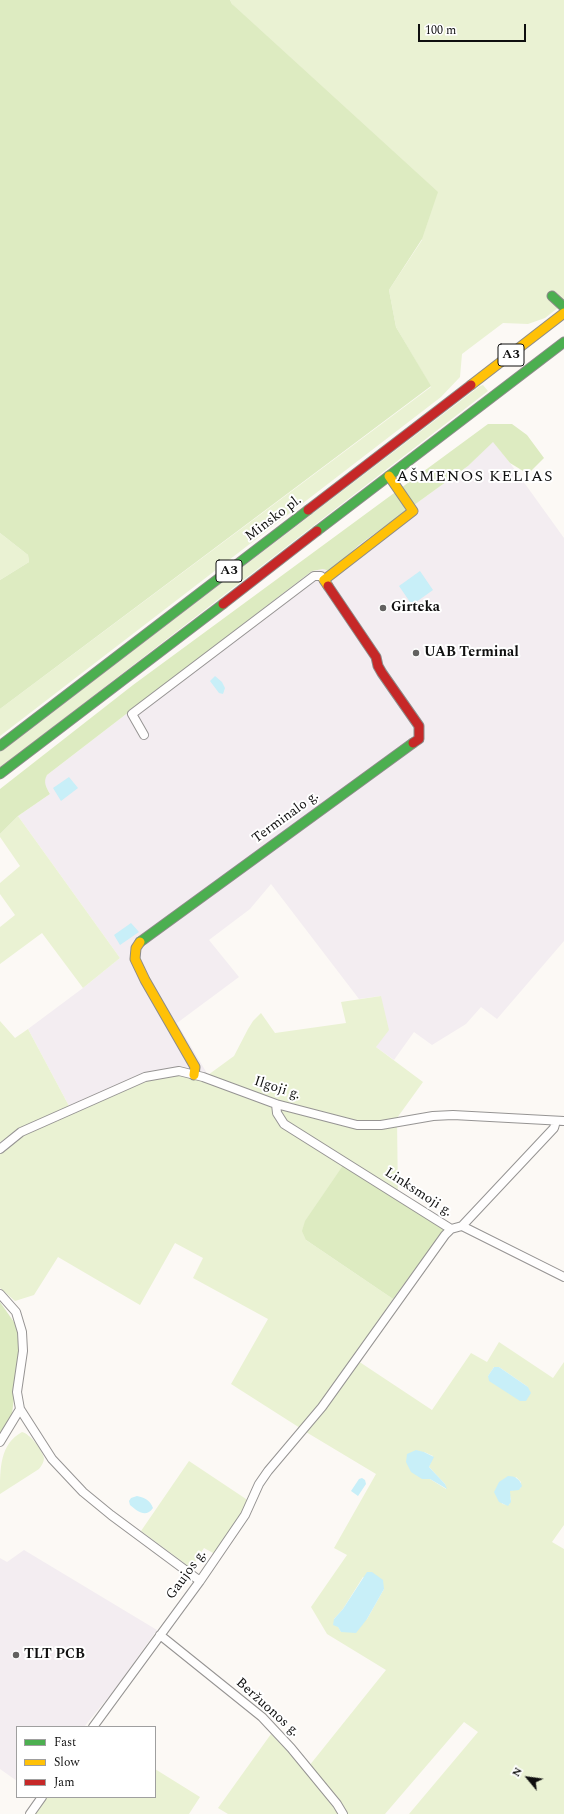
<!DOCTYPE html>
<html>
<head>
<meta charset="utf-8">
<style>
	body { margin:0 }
	#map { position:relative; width:564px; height:1814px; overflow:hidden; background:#fcf9f5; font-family:Spectral,serif }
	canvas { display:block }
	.legend { position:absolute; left:16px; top:1726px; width:140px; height:72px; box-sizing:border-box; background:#fff; border:1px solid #9f9f9f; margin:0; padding:5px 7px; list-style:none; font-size:12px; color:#0f0f0f }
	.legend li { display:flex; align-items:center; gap:8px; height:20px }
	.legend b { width:20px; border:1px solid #9f9f9f }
	.north { position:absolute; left:508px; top:1758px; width:40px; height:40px; -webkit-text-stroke:3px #fff; paint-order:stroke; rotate:299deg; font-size:11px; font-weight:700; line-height:16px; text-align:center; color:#0f0f0f }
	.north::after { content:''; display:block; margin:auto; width:14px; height:18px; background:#0f0f0f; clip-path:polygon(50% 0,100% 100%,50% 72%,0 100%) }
	.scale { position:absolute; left:418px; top:24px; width:108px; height:18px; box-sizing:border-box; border:2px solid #0f0f0f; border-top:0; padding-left:5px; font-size:12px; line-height:14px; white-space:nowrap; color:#0f0f0f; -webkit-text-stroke:3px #fff; paint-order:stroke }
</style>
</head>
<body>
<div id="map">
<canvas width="564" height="1814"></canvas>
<ul class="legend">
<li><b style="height:5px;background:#4caf50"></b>Fast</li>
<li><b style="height:5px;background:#ffc107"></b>Slow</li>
<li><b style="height:5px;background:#c62828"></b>Jam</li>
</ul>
<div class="north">N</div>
<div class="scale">100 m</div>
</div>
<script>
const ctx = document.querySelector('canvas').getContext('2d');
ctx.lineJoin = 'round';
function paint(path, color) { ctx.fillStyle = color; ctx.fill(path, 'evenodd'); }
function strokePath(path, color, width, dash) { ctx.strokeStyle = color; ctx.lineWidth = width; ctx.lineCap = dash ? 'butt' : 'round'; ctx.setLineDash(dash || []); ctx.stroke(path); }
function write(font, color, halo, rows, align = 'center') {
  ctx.font = font + ' Spectral,serif'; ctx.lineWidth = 4; ctx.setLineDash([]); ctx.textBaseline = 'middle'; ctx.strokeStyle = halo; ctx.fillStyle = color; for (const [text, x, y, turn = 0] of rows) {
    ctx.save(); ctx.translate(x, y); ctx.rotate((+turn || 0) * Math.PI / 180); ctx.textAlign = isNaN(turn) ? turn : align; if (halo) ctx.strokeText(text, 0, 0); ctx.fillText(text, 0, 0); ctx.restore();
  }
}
paint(new Path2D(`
	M493,441L510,463L564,538V941L497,1019L481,1007L466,1024L432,1045L414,1032L394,1060L376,1047L381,996L359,999L271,884L250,909L209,940L239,977L177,1023L208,1075L171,1068L160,1070L147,1073L69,1106L28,1029L83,988L120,958L18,816L50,794L45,785L44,779L47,775L312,571L323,569L330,571L359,545L468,466Z
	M24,1550L157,1630L115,1689L84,1727H17V1781L0,1769V1558L7,1562Z`), '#f3edf1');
paint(new Path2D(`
	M230,0H564V303L545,318L528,324L503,323L462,354L460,377L441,397L0,736V709L431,387L396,327L389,290L422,240L232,4Z
	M483,385L488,391L0,768V752L480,386Z
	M0,533L28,555L29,562L0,580Z
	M18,816L120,958L83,988L42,933L0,964V927L15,915L0,894V883L20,866L0,837V834Z
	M381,996L389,1030L376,1047L423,1082L397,1118L398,1199L306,1240L393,1299L321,1404L300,1428L231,1384L268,1319L193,1278L203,1258L175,1243L140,1305L58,1257L34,1295L15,1301L0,1288V1153L19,1137L38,1127L152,1079L169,1076L208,1075L234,1056L248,1029L253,1021L261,1013L275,1033L346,1023L341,1002Z
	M0,1021L15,1038L28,1029L69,1106L0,1142Z
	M499,1342L553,1378L564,1362V1525L552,1542L564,1549V1814H409L478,1732L464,1722L385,1814H345L309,1766L386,1670L327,1634L311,1607L347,1555L334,1548L376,1474L306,1432L358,1361L432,1410L471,1353L487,1362ZM494,1367H499L528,1387L488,1376ZM424,1452L433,1456L429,1467L445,1484L446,1489L430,1479H422ZM516,1477L521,1482V1488L510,1491L509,1493L511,1499L509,1505L502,1504ZM363,1577L384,1589L367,1619L341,1632L334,1619L343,1609Z
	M22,1432C30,1434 42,1449 44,1458C44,1462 42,1465 39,1469L0,1494C0,1468 0,1444 22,1432Z
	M189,1461L249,1501L215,1554L204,1548L191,1568L141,1531Z
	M271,1734C295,1759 321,1784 339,1814H228L218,1808Z
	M155,1769L200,1797L189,1814H34L47,1797H155Z`), '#eaf2d3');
paint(new Path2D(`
	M0,0H230L232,4L438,192L422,239L389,290L396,327L431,386L0,709V580L29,562L28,555L0,533Z
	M488,424H512L527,435L544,458L528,474L510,463L493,442L468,466L359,545L330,571L323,569L312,571L47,775C43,782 46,787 50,794L18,816L0,834V789L133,685Z
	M344,1164L444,1230L393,1299L306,1240L302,1231L305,1221Z
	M0,1302L16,1325L20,1350L12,1414L0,1437Z`), '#ddebc1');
paint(new Path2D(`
	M420,571L433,590L412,605L399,586Z
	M215,676L222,682L225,688L223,694L219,693L210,681Z
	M69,777L78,788L61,801L53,788Z
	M131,923L139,932L120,945L114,935Z
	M494,1367H499L528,1387L531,1393L526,1401H520L489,1381L488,1376Z
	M416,1450L424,1452L434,1457L429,1467L445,1484L447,1489L430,1479H422L411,1472L406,1462L407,1454Z
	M508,1476C515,1476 520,1479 522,1486L519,1490L510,1491L511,1502L508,1506L499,1502L494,1492L499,1482Z
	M362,1478L365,1480L366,1484L358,1496L351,1491L359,1479Z
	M137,1496C145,1498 150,1500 153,1508C146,1518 138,1512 130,1505L129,1501L131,1498Z
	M367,1572H372L383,1580L384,1589L367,1619L356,1633L341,1632L338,1627L333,1625L334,1619L343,1609Z`), '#c8eff8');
const street = new Path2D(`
	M144,735L132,714L314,576H321L324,580
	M276,1104L277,1113L284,1124L451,1229L462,1226L564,1277
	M0,1149L21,1132L145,1077L179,1071L203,1077L276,1104L357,1125H381L433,1116L453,1115L564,1121
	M462,1226L554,1128L556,1121
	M0,1294L16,1312L22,1332L23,1351L17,1392L20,1409L52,1459L83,1492L111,1515L200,1581
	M0,1442L20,1409
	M160,1635L262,1717L291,1748L337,1804L343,1814
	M93,1727L200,1581L245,1515L259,1484L268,1471L322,1407L445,1235L451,1229
	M30,1814L42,1797`);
const fast = new Path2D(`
	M552,296L564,307
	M317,531L564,342
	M0,746L308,510
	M0,774L223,604
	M140,942L413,743`);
const slow = new Path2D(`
	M471,385L564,313
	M328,586L324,580L413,511L389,476
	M140,942L136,948L135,959L145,980L195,1067L194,1075`);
const jam = new Path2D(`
	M308,510L471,385
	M328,586L376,657L378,666L382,673L419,726V739L413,743
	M223,604L317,531`);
strokePath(street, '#969493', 10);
strokePath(fast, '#8c8b89', 11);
strokePath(slow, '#8c8b89', 11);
strokePath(jam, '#8c8b89', 11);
strokePath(street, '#fffefe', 8);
strokePath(fast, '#4caf50', 9);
strokePath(slow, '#ffc107', 9);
strokePath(jam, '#c62828', 9);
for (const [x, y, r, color] of [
	[383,608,4,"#626160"],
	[416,653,4,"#626160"],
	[16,1655,4,"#626160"]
]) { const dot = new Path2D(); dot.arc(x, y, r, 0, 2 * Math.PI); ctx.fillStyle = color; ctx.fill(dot); strokePath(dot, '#fff', 1.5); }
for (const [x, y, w] of [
	[511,355,26],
	[229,571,26]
]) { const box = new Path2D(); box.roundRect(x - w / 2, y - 11, w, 22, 3); ctx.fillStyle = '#fff'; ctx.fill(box); strokePath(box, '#0f0f0f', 1); }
write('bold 13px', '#0f0f0f', null, [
	["A3",511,355],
	["A3",229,571]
]);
write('14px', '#0f0f0f', '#fff', [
	["Minsko pl.",274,519,-37],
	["Terminalo g.",286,818,-36],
	["Ilgoji g.",277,1089,18],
	["Linksmoji g.",418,1193,33],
	["Gaujos g.",187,1575,-54],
	["Beržuonos g.",267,1708,42]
]);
write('bold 14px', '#0f0f0f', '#fff', [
	["Girteka",391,608],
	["UAB Terminal",424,653],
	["TLT PCB",24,1655]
], 'left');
ctx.letterSpacing = '1px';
write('16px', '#0f0f0f', '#fff', [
	["AŠMENOS KELIAS",475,478]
]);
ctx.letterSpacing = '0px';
</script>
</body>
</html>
